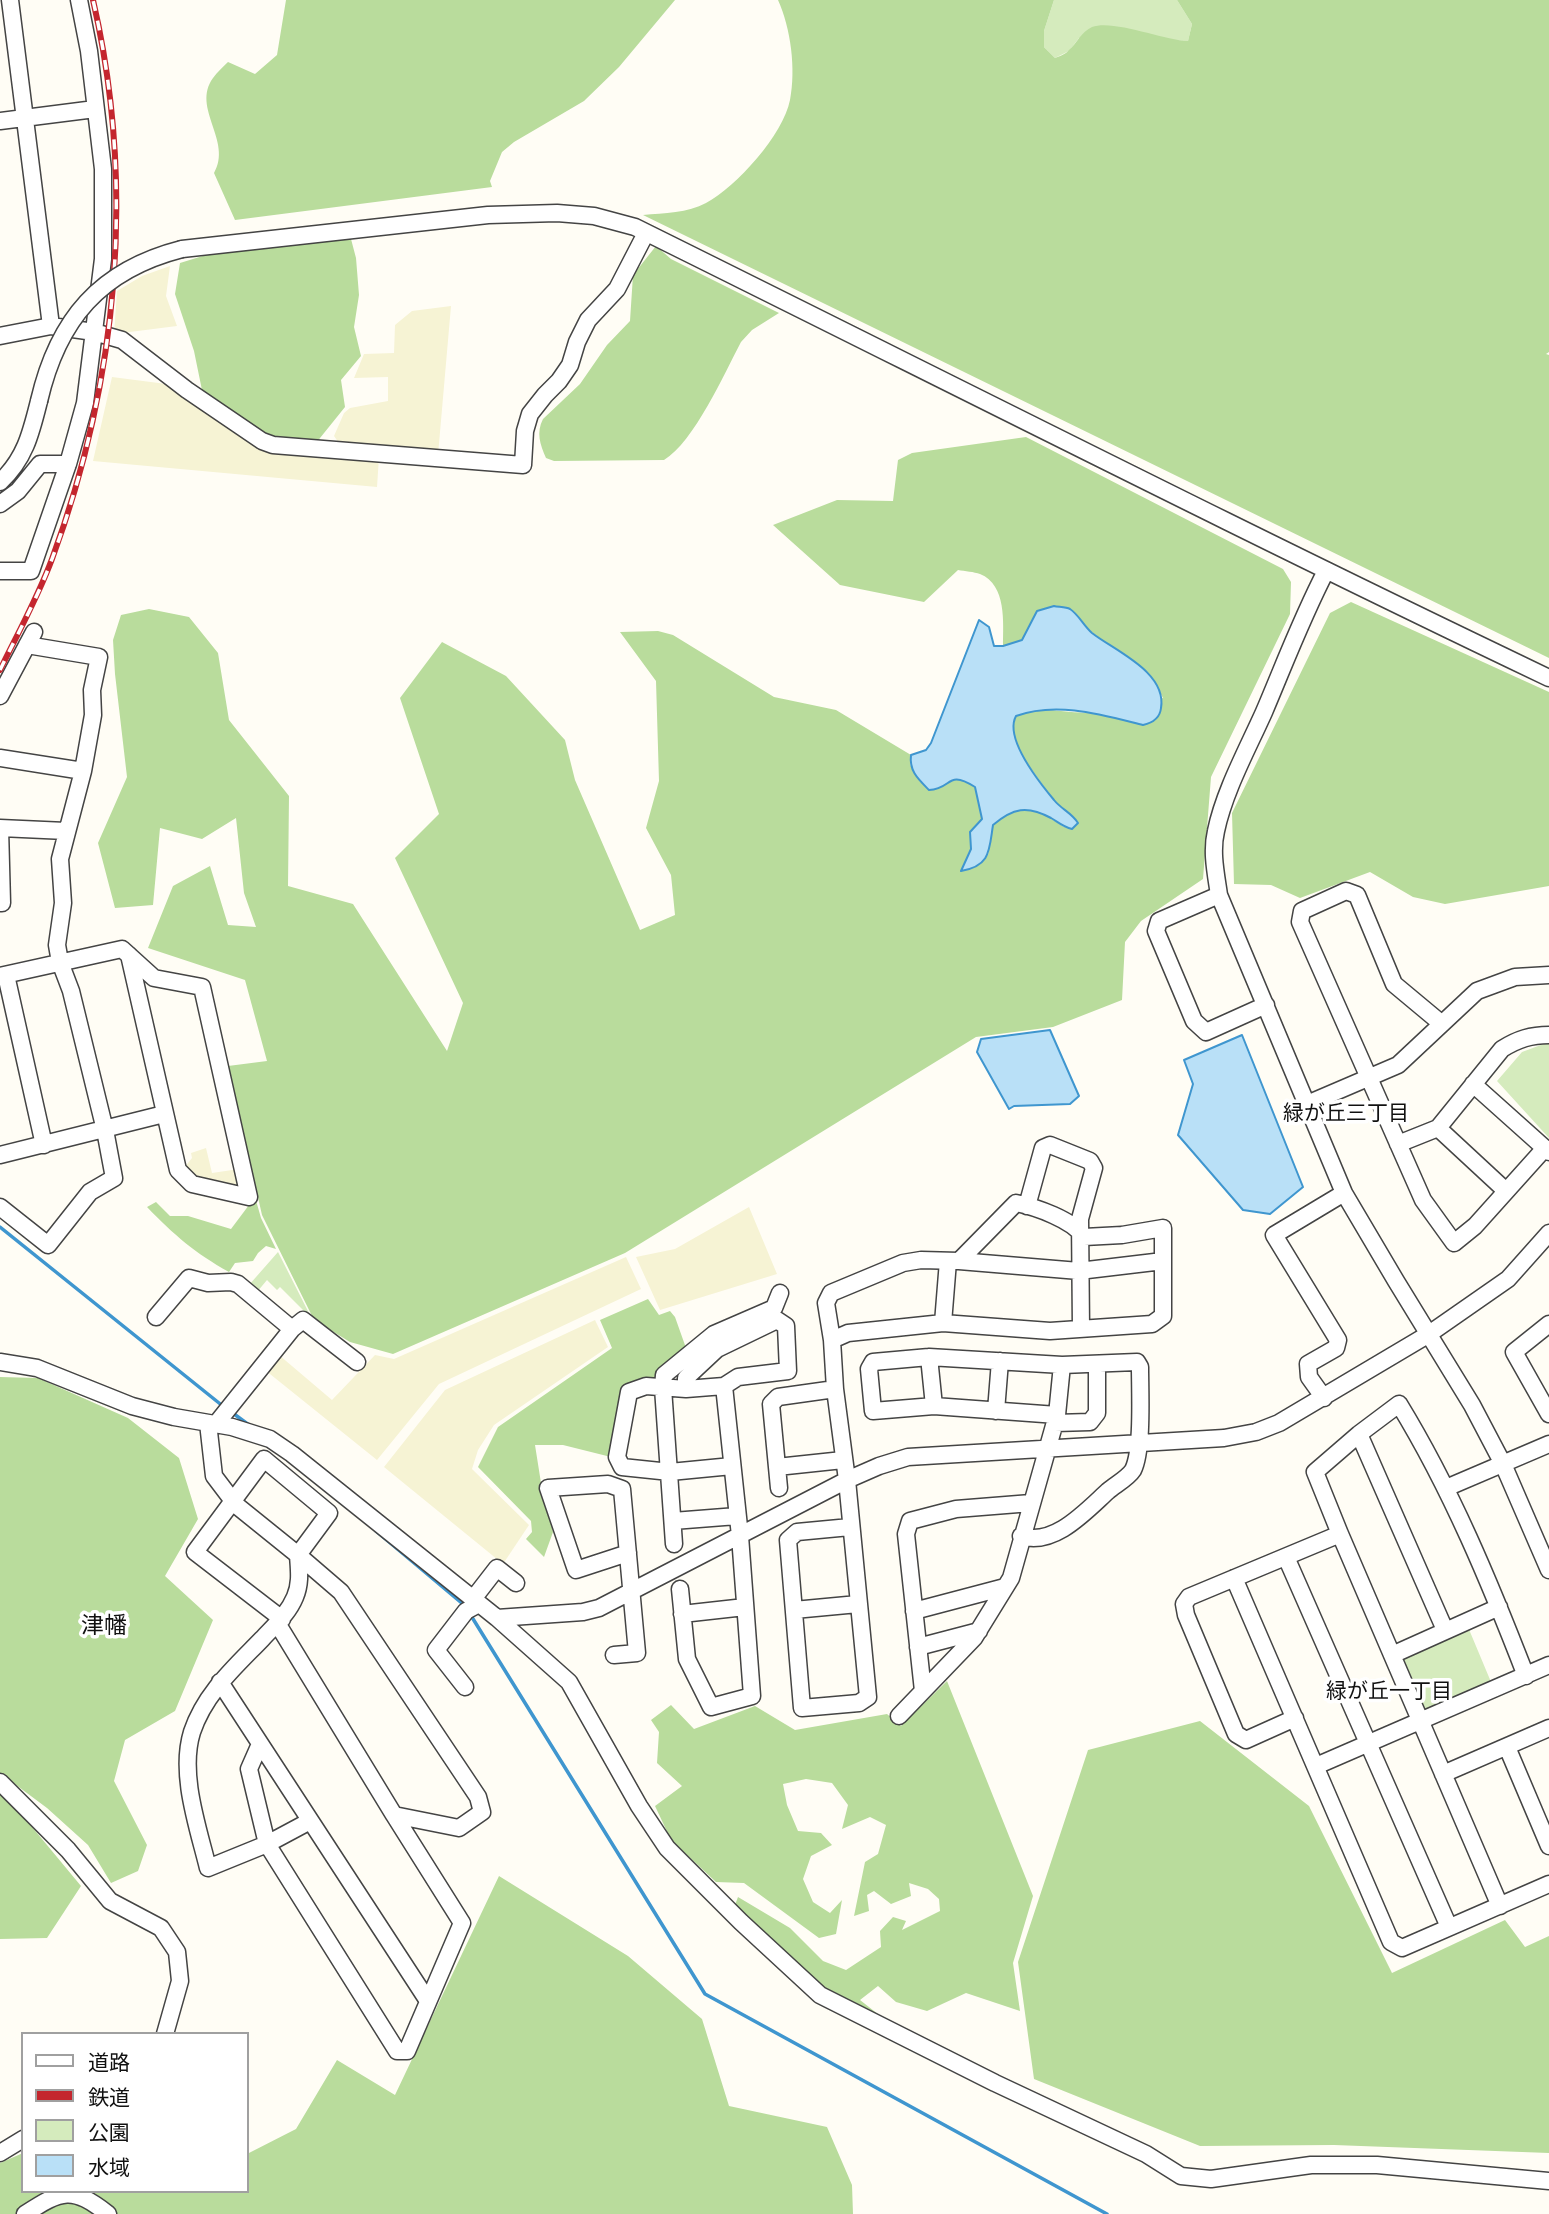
<!DOCTYPE html>
<html>
<head>
<meta charset="utf-8">
<style>
	body { margin:0 }
	#map { position:relative; width:1549px; height:2214px; overflow:hidden; background:#fffdf5; font-family:Literata,"Noto Sans JP",serif }
	canvas { display:block }
	.legend { position:absolute; left:21px; top:2032px; width:228px; height:161px; box-sizing:border-box; background:#fff; border:2px solid #a0a0a0; margin:0; padding:9px 12px; list-style:none; font-size:21px; color:#111 }
	.legend li { display:flex; align-items:center; gap:14px; height:35px }
	.legend b { width:35px; border:2px solid #a0a0a0 }
</style>
</head>
<body>
<div id="map">
<canvas width="1549" height="2214"></canvas>
<ul class="legend">
<li><b style="height:9px;background:#fff"></b>道路</li>
<li><b style="height:9px;background:#c4262e"></b>鉄道</li>
<li><b style="height:19px;background:#d5ebbd"></b>公園</li>
<li><b style="height:19px;background:#b9e0f7"></b>水域</li>
</ul>
</div>
<script>
const ctx = document.querySelector('canvas').getContext('2d');
ctx.lineJoin = 'round';
function paint(path, color) { ctx.fillStyle = color; ctx.fill(path, 'evenodd'); }
function strokePath(path, color, width, dash) { ctx.strokeStyle = color; ctx.lineWidth = width; ctx.lineCap = dash ? 'butt' : 'round'; ctx.setLineDash(dash || []); ctx.stroke(path); }
function write(font, color, halo, rows, align = 'center') {
  ctx.font = font + ' Literata,"Noto Sans JP",serif'; ctx.lineWidth = 7; ctx.setLineDash([]); ctx.textBaseline = 'middle'; ctx.strokeStyle = halo; ctx.fillStyle = color; for (const [text, x, y, turn = 0] of rows) {
    ctx.save(); ctx.translate(x, y); ctx.rotate((+turn || 0) * Math.PI / 180); ctx.textAlign = isNaN(turn) ? turn : align; if (halo) ctx.strokeText(text, 0, 0); ctx.fillText(text, 0, 0); ctx.restore();
  }
}
paint(new Path2D(`
	M170,266L166,296L177,326L114,334L117,291L142,276Z
	M451,306L438,455L341,446L334,436L344,413L350,408L388,401V377L354,378L364,354L394,353L395,325L412,311Z
	M112,377L174,385L269,448L379,457L377,487L93,461Z
	M206,1148L212,1173L239,1169V1191L188,1174L184,1168L192,1158L191,1153Z
	M749,1207L777,1274L660,1310L636,1257L675,1249Z
	M626,1257L641,1289L439,1384L377,1460L265,1370L279,1355L332,1400L375,1355L394,1359Z
	M595,1320L608,1347L494,1425L478,1450L472,1469L529,1525L503,1564L384,1467L445,1390Z`), '#f6f3d4');
paint(new Path2D(`
	M1054,0H1177L1192,24L1188,41L1079,38L1069,51L1055,58L1044,47V31Z
	M1549,1042V1138L1497,1081L1522,1052Z
	M278,1252L312,1319L280,1287L277,1290L267,1280L257,1292L249,1285Z
	M1468,1627L1491,1682L1426,1709L1421,1708L1400,1660Z`), '#d5ebbd');
paint(new Path2D(`
	M286,0H675L619,67L584,101L514,142L502,152L490,181L492,187L235,220L214,173C233,141 191,108 213,78C217,72 223,67 228,62L255,74L277,55Z
	M778,0H1054L1044,31V47L1055,58C1060,56 1066,54 1069,50C1077,43 1081,32 1092,27C1113,19 1163,40 1188,41L1192,24L1177,0H1549V352L1546,354L1549,355V658L643,215C664,213 688,213 706,203C737,186 783,135 790,100C796,69 791,29 778,0Z
	M351,239L356,258L359,295L354,327L361,356L341,380L345,407L316,443L273,441L203,395L194,351L175,294L180,263L206,255Z
	M656,246L671,259L779,313L752,330L741,342C724,374 694,442 664,460L554,461L546,458C540,444 536,433 543,419L580,384L607,345L630,321L633,275Z
	M1026,437L1283,569L1291,582L1290,614L1211,777L1203,879L1141,921L1125,942L1122,1000L1053,1027L976,1037L625,1253L393,1354L350,1342L314,1320L262,1215L228,1066L267,1061L245,980L148,948L173,886L210,866L228,925L256,927L244,893L236,818L202,839L160,828L153,905L115,908L98,843L127,777L115,674L113,640L121,615L149,609L189,617L218,653L229,720L289,796L288,886L353,904L447,1051L463,1003L395,858L439,814L400,698L442,642L506,676L565,740L575,780L640,930L675,915L671,875L646,828L659,781L656,681L620,632L658,631L673,635L774,697L836,710L911,755L910,765L937,789C955,778 956,776 975,787L982,820L970,832L971,849L962,871L988,855L993,825C1021,801 1036,808 1064,827L1074,817L1055,802L1022,756L1013,732L1012,723L1016,716C1046,705 1063,713 1092,713C1111,713 1143,702 1163,698C1147,664 1120,655 1093,633C1084,626 1077,617 1069,609L1022,640L1003,646C1003,623 1007,585 980,574C974,572 965,571 958,570L924,602L840,585L773,525L837,500L893,501L898,460L912,453Z
	M1351,602L1549,692V886L1445,904L1413,897L1370,872L1300,898L1271,885L1234,884L1232,813L1330,613Z
	M255,1197L261,1218L276,1249L266,1246L258,1253L253,1261L235,1263L229,1272C195,1253 174,1235 147,1207L156,1202L170,1216H188L231,1229Z
	M648,1299L659,1315L670,1311L675,1317L686,1348L659,1369L657,1381L647,1379L621,1390L611,1457L563,1445H535L541,1483L553,1532L544,1557L526,1539L532,1532L531,1521L478,1467L498,1427L612,1348L600,1320Z
	M0,1377L38,1378L128,1418L179,1458L198,1519L165,1576L213,1620L175,1711L125,1740L114,1781L147,1845L138,1871L111,1883L88,1845L47,1808L0,1773Z
	M947,1681L1033,1896L1013,1963L1020,2011L966,1993L927,2011L896,2002L878,1986L860,2000L888,2022L823,1989L735,1905L738,1897L790,1928L823,1961L846,1970L881,1947L880,1931L893,1917L906,1921L902,1930L940,1911L939,1899L928,1889L909,1883L911,1896L891,1904L874,1891L867,1895L869,1911L854,1916L865,1862L878,1854L886,1825L870,1817L842,1829L848,1805L832,1783L806,1779L783,1784L787,1805L798,1831L821,1833L832,1845L811,1856L803,1879L813,1902L830,1913L842,1900L836,1934L819,1938L744,1883L716,1882L671,1840L655,1806L682,1786L657,1763L659,1732L651,1720L671,1705L694,1729L755,1706L795,1730L887,1714L901,1726Z
	M1200,1721L1309,1806L1392,1973L1505,1920L1525,1947L1549,1936V2153L1334,2145L1200,2146L1034,2079L1018,1962L1088,1750Z
	M0,1793L8,1798L81,1886L47,1938L0,1939Z
	M499,1876L628,1956L702,2019L729,2106L827,2127L852,2185L853,2214H0V2163L23,2153V2191H247V2154L296,2129L337,2060L395,2095Z`), '#b9dc9c');
const water = new Path2D(`
	M1054,606C1058,607 1066,607 1070,609C1078,614 1084,626 1092,633C1115,651 1167,672 1161,708C1160,718 1152,723 1143,725C1103,715 1057,701 1016,716C1004,738 1039,782 1054,800C1061,809 1072,813 1078,823L1072,829C1063,827 1058,822 1051,818C1027,805 1013,808 993,825C989,850 991,866 961,871L971,849L970,832L982,819L975,787C946,769 953,789 929,790C918,779 909,771 911,755L926,750L931,743L979,620L989,627L994,646H1003L1022,640L1037,611Z
	M1050,1030L1079,1096L1070,1104L1014,1106L1009,1109L977,1052L981,1039Z
	M1242,1035L1303,1187L1270,1214L1243,1210L1178,1135L1193,1084L1184,1060Z`);
paint(water, '#b9e0f7');
strokePath(water, '#3f96cf', 2);
strokePath(new Path2D(`
	M0,1227L224,1407
	M230,1411L249,1425
	M376,1531L464,1605
	M470,1614L705,1994L1107,2214`), '#3f96cf', 3.5);
const minor = new Path2D(`
	M10,0L51,326
	M0,121L95,109
	M182,249L488,215L557,213L594,216L635,227C940,378 1243,532 1549,678
	M0,336L51,326L94,332L122,340L187,390L262,441L273,445L523,465L525,431L530,414L545,395L559,381L570,365L577,342L588,320L617,289L646,233
	M0,482C25,459 31,433 39,401
	M0,504L18,491L40,464H68
	M0,571H31L68,464L85,403L103,259V169L89,51L79,0
	M1326,571C1302,617 1284,665 1264,712C1247,750 1224,792 1216,831C1211,852 1216,874 1219,895L1344,1193L1396,1281L1472,1405L1503,1464L1549,1570
	M0,696L34,632
	M0,758L83,771
	M0,828L66,831
	M1219,895L1159,921L1156,931L1194,1021L1206,1032L1266,1005
	M0,903H2L0,828
	M6,975L44,1145
	M0,976L122,949L154,978L202,987L249,1197L192,1184L178,1170L129,955
	M1442,1024L1394,984L1357,895L1346,891L1302,911L1300,922L1423,1200L1454,1243L1475,1226L1545,1148
	M1473,1084L1549,1152
	M1307,1104L1398,1065L1477,991L1515,977L1549,975
	M1438,1128L1506,1191
	M1398,1144L1438,1128L1502,1049C1518,1039 1531,1035 1549,1035
	M0,1155L164,1114
	M1027,1206L1043,1148L1050,1145L1090,1161L1094,1168L1080,1219L1081,1329
	M0,1207L48,1245L90,1192L114,1178L105,1130L71,991L60,962L57,945L63,903L60,859L83,771L93,715L92,690L99,657L27,645
	M959,1261L1079,1271L1163,1261
	M156,1317L189,1278L208,1283L231,1282L238,1284L292,1329L303,1320L357,1362
	M943,1323L948,1261
	M1549,1324L1514,1352L1549,1414
	M832,1340L848,1333L943,1323L1050,1331L1152,1324L1163,1316V1228L1122,1235L1084,1237C1073,1220 1036,1207 1016,1203L959,1261L921,1260L903,1263L831,1293L826,1303L832,1340L835,1389L847,1480L868,1697L859,1703L802,1708L788,1540L797,1532L850,1527
	M929,1357L934,1406
	M0,1362L37,1368L132,1406L174,1417L232,1427L270,1439L292,1454L497,1618L569,1682L639,1806L667,1848L741,1922L820,1995L995,2083L1146,2154L1181,2176L1211,2179L1311,2165H1377L1549,2181
	M724,1386L686,1389L646,1386L629,1392L617,1457L622,1467L670,1472L732,1466
	M1324,1398L1309,1377L1308,1364L1336,1348L1338,1340L1274,1235L1344,1193
	M996,1411L1000,1361
	M208,1423L214,1476L236,1505L298,1555C299,1570 301,1583 295,1597C288,1614 274,1626 262,1639C235,1667 205,1693 192,1732C179,1774 198,1827 208,1868L267,1844L310,1821
	M1055,1423L1090,1422L1097,1413V1364
	M216,1424L292,1329
	M1359,1434L1445,1630
	M777,1467L843,1460
	M779,1488L771,1404L778,1397L835,1389
	M1446,1488L1549,1444
	M673,1521L737,1516
	M1021,1536C1054,1547 1086,1511 1108,1491C1115,1485 1128,1478 1133,1470C1143,1450 1140,1392 1140,1367L1137,1362L1062,1365L929,1357L873,1362L869,1369L873,1411L934,1406L1057,1415
	M674,1544L663,1388L664,1375L714,1334L774,1308L780,1293
	M1286,1557L1449,1927
	M1234,1578L1391,1942L1402,1948L1549,1884
	M680,1589L687,1659L711,1707L752,1696L740,1536L724,1386L738,1377L788,1371L786,1326L777,1320L717,1349L686,1378V1389
	M473,1599L497,1568L516,1583
	M794,1610L858,1604
	M914,1611L1005,1587
	M682,1614L745,1607
	M497,1618L583,1612L599,1608L847,1480L879,1466L908,1457L1224,1438L1256,1432L1279,1423L1429,1334L1508,1279L1549,1233
	M277,1623L394,1815L459,1828L482,1812L478,1797L341,1592L298,1555L329,1513L264,1459L195,1552L282,1619
	M918,1647L979,1631
	M614,1655L637,1653L622,1489L608,1484L548,1488L576,1570L628,1553
	M1392,1655L1499,1607
	M220,1682L428,2001
	M465,1687L436,1650L466,1611L479,1604
	M923,1691L906,1534L910,1521L956,1509L1031,1503
	M899,1716L974,1638L1011,1578L1057,1415L1062,1365
	M1295,1718L1246,1740L1236,1734L1186,1615L1184,1604L1189,1597L1340,1534
	M260,1744L249,1769L267,1844L397,2051H407L462,1923L394,1815
	M1507,1747L1549,1846
	M1316,1766L1549,1665
	M1443,1774L1549,1728
	M0,1782L68,1850L110,1901L161,1928L177,1952L180,1981L165,2034
	M1500,1906L1340,1534L1315,1472L1359,1434L1399,1404C1451,1489 1490,1583 1526,1676
	M0,2153L23,2139
	M25,2214C62,2190 72,2186 108,2214`);
strokePath(minor, '#444', 19);
strokePath(minor, '#fff', 16);
const rail = new Path2D(`
	M0,670C18,633 38,597 52,559C118,380 136,186 93,0`);
strokePath(rail, '#c4262e', 6);
strokePath(rail, '#fff', 3.5, [10]);
const minorBridge = new Path2D(`
	M39,401C58,319 100,270 182,249`);
strokePath(minorBridge, '#444', 19, []);
strokePath(minorBridge, '#fff', 16);
write('21px', '#111', '#fff', [
	["緑が丘三丁目",1346,1114],
	["緑が丘一丁目",1389,1692]
]);
write('23px', '#111', '#fff', [
	["津幡",104,1626]
]);
</script>
</body>
</html>
